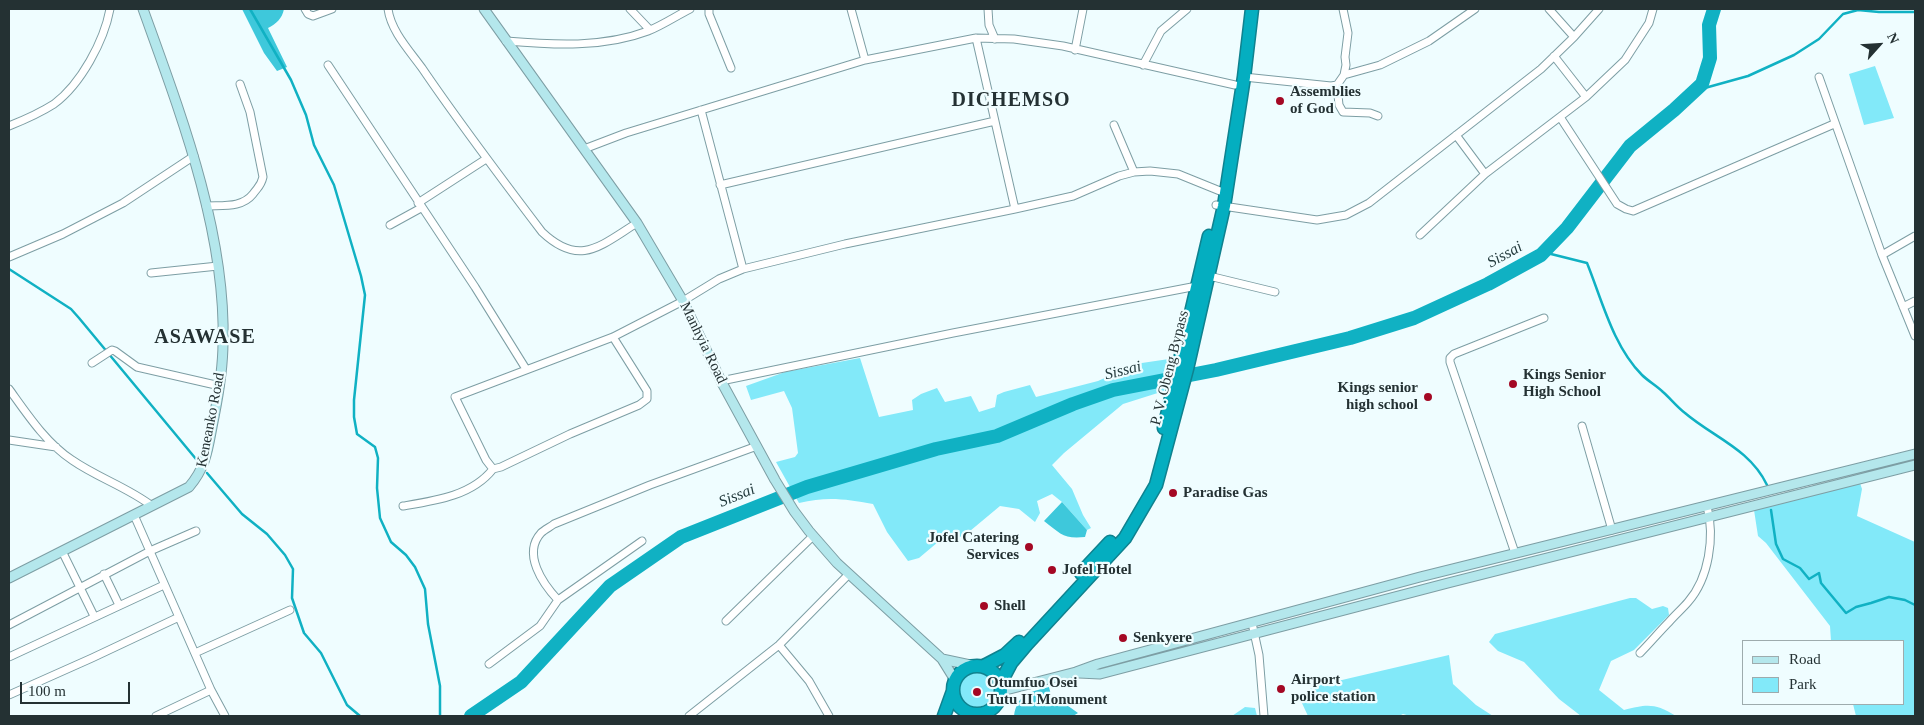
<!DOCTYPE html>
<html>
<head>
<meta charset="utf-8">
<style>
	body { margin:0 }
	#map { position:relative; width:1924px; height:725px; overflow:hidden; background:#effdff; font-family:"Times New Roman",serif }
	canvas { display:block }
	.frame { position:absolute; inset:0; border:10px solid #243133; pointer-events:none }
	.legend { position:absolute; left:1742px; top:640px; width:162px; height:65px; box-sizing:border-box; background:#effdff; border:1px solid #9eabad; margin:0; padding:6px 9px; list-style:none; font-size:15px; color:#243133 }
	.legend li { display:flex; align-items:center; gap:10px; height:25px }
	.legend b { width:25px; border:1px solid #9eabad }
	.north { position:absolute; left:1854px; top:20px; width:50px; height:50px; -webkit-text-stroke:4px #effdff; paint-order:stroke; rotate:64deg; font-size:14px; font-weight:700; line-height:20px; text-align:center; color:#243133 }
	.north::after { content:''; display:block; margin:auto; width:18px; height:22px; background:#243133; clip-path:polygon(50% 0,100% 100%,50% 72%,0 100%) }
	.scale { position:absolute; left:20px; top:682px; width:110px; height:22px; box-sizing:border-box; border:2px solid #243133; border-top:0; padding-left:6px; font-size:15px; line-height:18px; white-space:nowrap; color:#243133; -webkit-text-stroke:4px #effdff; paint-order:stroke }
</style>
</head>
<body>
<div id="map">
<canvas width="1924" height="725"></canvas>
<div class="frame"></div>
<ul class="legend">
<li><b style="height:6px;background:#b4e7ec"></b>Road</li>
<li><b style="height:14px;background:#82e9f9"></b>Park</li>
</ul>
<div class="north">N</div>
<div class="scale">100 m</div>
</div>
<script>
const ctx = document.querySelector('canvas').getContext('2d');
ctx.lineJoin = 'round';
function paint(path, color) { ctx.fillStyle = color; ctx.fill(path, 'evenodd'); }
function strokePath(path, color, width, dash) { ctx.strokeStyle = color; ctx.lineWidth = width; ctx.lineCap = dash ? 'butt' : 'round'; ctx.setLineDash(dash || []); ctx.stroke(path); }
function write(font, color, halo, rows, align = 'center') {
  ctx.font = font + ' "Times New Roman",serif'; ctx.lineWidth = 4.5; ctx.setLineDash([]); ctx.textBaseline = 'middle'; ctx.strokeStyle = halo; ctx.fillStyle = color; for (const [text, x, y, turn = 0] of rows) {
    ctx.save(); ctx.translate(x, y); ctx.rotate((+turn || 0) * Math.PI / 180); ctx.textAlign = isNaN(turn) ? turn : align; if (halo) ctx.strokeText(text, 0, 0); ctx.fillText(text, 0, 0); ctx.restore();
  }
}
paint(new Path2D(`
	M1875,66L1894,118L1864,125L1849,74Z
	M860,358L879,417L913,410L912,400L921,394L937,388L945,402L971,396L979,412L995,407L997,395L1004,392L1030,385L1036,397L1098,381L1135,364L1169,359L1164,391L1123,404L1064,453L1052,465L1072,489L1083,515L1091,528L1087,530L1062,502L1052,494L1037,501L1040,513L1035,522L1019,509L1000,506L964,536L938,542L919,558L908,561L887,532L873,504C846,499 827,496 799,503L776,462L795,457L798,453L792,408L784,391L751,400L746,386L785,372Z
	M1860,483L1862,489L1857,516L1915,542V716H1856L1853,704H1903V641H1831L1830,626L1766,543L1758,536L1754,510Z
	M1630,598H1636L1652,609L1663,606L1668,608L1669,615L1634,650L1611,661L1599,690L1624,710C1647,704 1655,703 1676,716H1581L1559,699L1524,662L1498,651L1489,642L1495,634Z
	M1449,655L1453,684L1476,705L1493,716H1410L1403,714L1399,716H1308L1301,701L1312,687Z
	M957 688a19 19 0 1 1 38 0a19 19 0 1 1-38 0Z
	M1245,707L1255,708L1257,716H1232Z`), '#82e9f9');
paint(new Path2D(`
	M242,9H284C282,19 276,24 268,28L287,67L277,71L264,53Z
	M1062,502L1087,530L1085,537C1063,539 1061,534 1044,521Z
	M1049,687L1053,703H1064L1078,713L1073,716H1014C1017,694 1030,692 1049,687Z`), '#3ec8db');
strokePath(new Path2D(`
	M250,9L291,80L306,115L314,145L334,185L361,276L365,295L354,400V417L357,434L375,447L378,458L377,488L380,518L391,542L406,555L415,567L425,589L428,624L440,686V716
	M1694,91L1748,76L1794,55L1819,39L1843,14L1858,10L1879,12H1915
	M1543,252L1587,263C1602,300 1613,346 1642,375C1648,381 1657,386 1663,392C1670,398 1677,407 1685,413C1713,437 1750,449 1767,485
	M9,269L71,309L79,318L196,459
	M207,473L242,514L267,534L285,555L293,569L292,598L304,633L321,653L347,705L360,716
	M1771,510L1776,544L1783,559L1800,568L1809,579L1819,573L1821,583L1846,613L1856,607L1871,603L1889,597L1905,600L1915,605`), '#10b1c3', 2.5);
strokePath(new Path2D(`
	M471,716L521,682L610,586L681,537L807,487L936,449L997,436L1073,404L1113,390L1216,370L1350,338L1414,318L1488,284L1541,255L1567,228L1630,146L1674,110L1702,84L1710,58L1709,25L1714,9`), '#10b1c3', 14);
const street = new Path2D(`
	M305,9L308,14L313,16L332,9
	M388,9C391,31 409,50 422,68C460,124 501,178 542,232C580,268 601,245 637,223
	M630,9L650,30
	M709,9V14L731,68
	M851,9L865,60
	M988,9L989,25L995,39
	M1549,9L1574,37
	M976,38L1015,209
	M506,41C554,45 603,48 648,31C663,25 676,16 690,9
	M1075,50L1083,9
	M1554,56L1586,97
	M328,65L475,287L526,369
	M1143,65L1161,31L1187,9
	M1344,75L1380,65L1429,41L1475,9
	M1244,77L1331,86L1337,85L1344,75L1346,65L1345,57L1348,33L1343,9
	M1819,77L1882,255L1915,336
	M1337,85L1339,105L1343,112L1370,113L1378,116
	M701,110L743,269
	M1560,117L1617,204L1626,209L1633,211L1834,124
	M1114,125L1134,172
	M9,126C24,120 40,113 54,104C81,84 104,41 110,9
	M1456,135L1485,174
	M584,149L626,133L865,60L976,38L1014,39L1063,46L1235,85
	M720,185L995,121
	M418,203L486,159
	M1216,205L1317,220L1346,215L1369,203L1541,69L1574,37L1599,9
	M206,206C223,205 242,208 253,194C258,187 261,186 263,177L250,112L240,84
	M390,225L421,208
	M1420,235L1485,174L1586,97L1625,60L1649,23L1653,9
	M1882,255L1915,236
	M9,257L63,234L123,203L194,156
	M151,273L218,266
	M1209,276L1275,292
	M1903,307L1915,301
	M613,337L647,391V399L639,405L570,434L501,467L493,469L486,460L455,397L613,337L683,301L719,279L743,269L845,244L1015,209L1073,196L1119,176L1134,172L1150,171L1178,174L1220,191
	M92,363L112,350L115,351L137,367L220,386
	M721,381L953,333L1197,286
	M9,389C27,414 46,443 72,460C98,478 127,487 152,506
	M1582,426L1612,530
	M9,440L56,447
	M403,506C434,501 472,496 493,469
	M134,515L211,690L225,716
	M62,551L94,616
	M1515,553L1450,362V358L1454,354L1544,318
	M104,574L119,605
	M558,600L642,541
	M726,621L813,536
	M1252,623L1259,655L1264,716
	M9,625L150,551L196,531
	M779,645L809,681L829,716
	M195,653L290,610
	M1640,653C1650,643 1659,632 1669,622C1675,615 1682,609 1688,602C1709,578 1715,537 1707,506
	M9,657L164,585
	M489,664L540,626L558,600C543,584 522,554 541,533C544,530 550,527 554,524L650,485L757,446
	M9,695L92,658L179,617
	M156,716L211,690
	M689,716L779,645L849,574`);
const secondary = new Path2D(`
	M484,9L637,223L683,301L721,381L775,480L794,511L809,531L837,563L942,659L955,680
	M9,578L189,487C208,465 208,445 214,417C219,392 223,367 223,342C226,231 180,112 143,9
	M942,659L975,666
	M1079,673L1100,674L1448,583L1915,465
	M1002,691L1076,672L1098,664L1420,577L1915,454`);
const highway = new Path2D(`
	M1164,428L1209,236
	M1081,573L1110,542
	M953 690a24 24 0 1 1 48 0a24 24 0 1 1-48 0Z
	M984,666L1005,655L1019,642
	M1001,682L1011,663L1027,644L1125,538L1156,485L1187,369L1224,206L1244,77L1252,9
	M944,716L953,691`);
strokePath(street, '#7d9ea4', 9);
strokePath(secondary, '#7d9ea4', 11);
strokePath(highway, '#0f828f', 15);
strokePath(street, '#fff', 7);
strokePath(secondary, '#b4e7ec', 9);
strokePath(highway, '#04aec0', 12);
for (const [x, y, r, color] of [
	[1280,101,5,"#a40824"],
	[1513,384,5,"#a40824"],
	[1428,397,5,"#a40824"],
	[1173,493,5,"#a40824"],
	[1029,547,5,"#a40824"],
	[1052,570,5,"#a40824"],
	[984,606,5,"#a40824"],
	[1123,638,5,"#a40824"],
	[1281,689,5,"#a40824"],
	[977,692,5,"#a40824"]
]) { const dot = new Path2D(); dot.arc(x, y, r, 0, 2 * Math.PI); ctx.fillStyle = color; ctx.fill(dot); strokePath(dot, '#effdff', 2); }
write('bold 15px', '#243133', '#effdff', [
	["Assemblies",1290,92],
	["of God",1290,109],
	["Kings Senior",1523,375],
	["High School",1523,392],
	["Kings senior",1418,388,"right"],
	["high school",1418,405,"right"],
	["Paradise Gas",1183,493],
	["Jofel Catering",1019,538,"right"],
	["Services",1019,555,"right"],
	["Jofel Hotel",1062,570],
	["Shell",994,606],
	["Senkyere",1133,638],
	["Airport",1291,680],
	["police station",1291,697],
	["Otumfuo Osei",987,683],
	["Tutu II Monument",987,700]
], 'left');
write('15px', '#243133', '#effdff', [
	["Manhyia Road",703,343,64],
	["P. V. Obeng Bypass",1170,368,-76],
	["Keneanko Road",211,420,-79]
]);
write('italic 16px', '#233a3d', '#effdff', [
	["Sissai",1505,255,-29],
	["Sissai",1123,371,-14],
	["Sissai",737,496,-22]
]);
ctx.letterSpacing = '1px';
write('bold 20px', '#243133', '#effdff', [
	["DICHEMSO",1011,101],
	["ASAWASE",205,338]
]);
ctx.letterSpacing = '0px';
</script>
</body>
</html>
